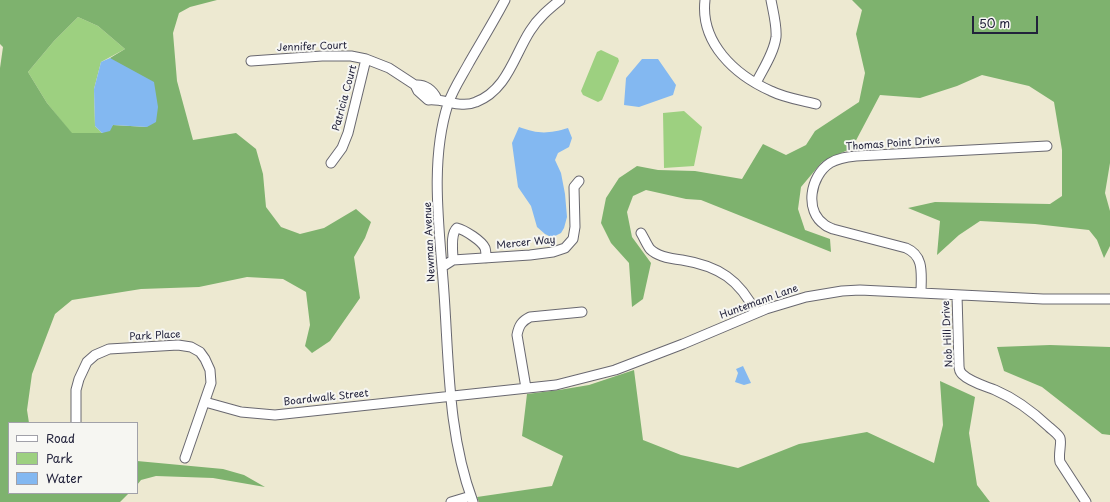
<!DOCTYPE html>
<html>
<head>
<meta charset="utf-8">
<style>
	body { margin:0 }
	#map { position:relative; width:1110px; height:502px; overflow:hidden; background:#ede9d1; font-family:"Playpen Sans",sans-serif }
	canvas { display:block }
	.legend { position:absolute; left:8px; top:422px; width:130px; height:72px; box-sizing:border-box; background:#f6f6f2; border:1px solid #a1a1a9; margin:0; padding:5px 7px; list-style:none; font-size:12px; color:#22223b }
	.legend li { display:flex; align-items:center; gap:8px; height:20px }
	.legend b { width:20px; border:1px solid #a1a1a9 }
	.scale { position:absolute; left:972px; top:16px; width:66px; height:18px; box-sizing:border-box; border:2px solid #22223b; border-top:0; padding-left:5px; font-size:12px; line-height:14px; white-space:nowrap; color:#22223b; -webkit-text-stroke:3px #f6f6f2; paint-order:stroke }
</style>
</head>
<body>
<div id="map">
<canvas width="1110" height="502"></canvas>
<ul class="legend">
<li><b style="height:5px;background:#fff"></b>Road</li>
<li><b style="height:11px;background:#9dd080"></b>Park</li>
<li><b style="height:11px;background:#83b8f1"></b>Water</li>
</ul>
<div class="scale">50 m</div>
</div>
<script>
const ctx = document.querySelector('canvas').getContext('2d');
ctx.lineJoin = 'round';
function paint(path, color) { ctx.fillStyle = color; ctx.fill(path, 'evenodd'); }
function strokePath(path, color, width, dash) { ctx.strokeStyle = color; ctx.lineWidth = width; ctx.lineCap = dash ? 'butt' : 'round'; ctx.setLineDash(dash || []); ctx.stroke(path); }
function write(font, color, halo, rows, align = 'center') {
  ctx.font = font + ' "Playpen Sans",sans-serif'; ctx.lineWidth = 4; ctx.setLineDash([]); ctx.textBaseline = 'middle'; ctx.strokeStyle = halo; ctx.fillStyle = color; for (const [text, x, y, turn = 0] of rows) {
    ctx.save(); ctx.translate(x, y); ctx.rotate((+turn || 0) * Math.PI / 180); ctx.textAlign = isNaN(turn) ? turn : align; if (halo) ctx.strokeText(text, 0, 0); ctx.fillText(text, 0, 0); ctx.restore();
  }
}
paint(new Path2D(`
	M78,17L98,26L125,49L101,62L94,89L95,126L102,133L72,134L47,103L28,72L54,41Z
	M601,50L618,58L619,61L602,100L598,102L583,95L581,91L597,52Z
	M684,111L702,127L694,166L664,168L663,113Z`), '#9dd080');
paint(new Path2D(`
	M0,0H217L190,7L179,13L173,33L177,81L193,140L236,133L256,149L263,174L266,207L281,227L300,234L324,228L356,209L371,222L365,238L354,257L360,298L330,341L312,353L305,346L310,325L306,292L283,279L247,277L199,287L141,289L72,300L55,314L32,374L27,410L29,423H9V493H129L120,502H0V68L3,47L0,44ZM78,17L98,26L125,49L110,58L147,127L113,125L102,133H72L47,103L28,72L54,41Z
	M852,0H1110V163L1105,193L1110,211V246L1104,258L1097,240L1089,230L1035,224L980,221L959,235L937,255L940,221L908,208L935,202L1050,204L1062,196V150L1054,102L1029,86L982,75L957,86L920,98L880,95L852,148L822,162L801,187L798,209L805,230L830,239L831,252L701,200L686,199L646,190L633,196L627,212L632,237L651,263L643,299L632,307L629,263L611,243L601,223L606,198L619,178L637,166L658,170L695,171L742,179L763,144L786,155L806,145L815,131L859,102L865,73L856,34L862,10Z
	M1050,345L1110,347V435L1102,434L1042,387L1004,371L997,347Z
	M634,370L643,440L681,455L738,468L799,444L867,432L934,463L943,425L940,381L975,397L969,433L977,485L990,502H479L477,497L552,486L563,456L522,436L527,394L559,390L589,385Z
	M137,461L223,469L244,475L265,487L213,478L156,476L141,480L137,485Z`), '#7eb26e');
paint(new Path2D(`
	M110,58L154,82L158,107L156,122L147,127L113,125L110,131L102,133L95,126L94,89L101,62Z
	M642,59H658L676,85L673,95L639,107L624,105L626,78Z
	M519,127C538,134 548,134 568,128L572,138L569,147L558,153L555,160L561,173L565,194L567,217L564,228L561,233L555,236H549L545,234L537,227L531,206L518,187L512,143Z
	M743,366L751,383L744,385L735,382L738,373L736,369Z`), '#83b8f1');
const minor = new Path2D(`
	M705,0C700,43 735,75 771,91C785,98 801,100 816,104
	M251,61L322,56H351L366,59L389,68L415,85L418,91L428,100C444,98 460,109 476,102C507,90 514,56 530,31C538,18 549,9 560,0
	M756,83C763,69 774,53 776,37C777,26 773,11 771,0
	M415,85C425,84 433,90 437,99
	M331,163L342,148L348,133L366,59
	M641,233C644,238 647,245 650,249C658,257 672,259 682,260C719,266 740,280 756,313
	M453,260C453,251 450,234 457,228C465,230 482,241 485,248C486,251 486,255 486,258
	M442,267L453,260L530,255L553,252L565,248L573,239L575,227L574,187L579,181
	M921,293C921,275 925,256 906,248L833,229C831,228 827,227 825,225C804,211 810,176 830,163C838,158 847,157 856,156L1047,146
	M957,295L959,366C959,369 960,372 962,374C970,382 985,386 995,390C1016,399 1033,412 1049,427C1052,430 1058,434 1060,438C1062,442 1058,455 1060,462L1086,502
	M526,388L517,335C519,325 522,321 530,317L582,312
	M205,402L241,412L275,415L556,385L615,370L683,344L766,309L806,297L842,291L860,290L1043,299H1109
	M76,423V390L79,379L87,362L95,355L109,349L178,345L191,347L200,352L205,359L210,370L211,383L185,458
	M451,502L471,496
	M473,502C448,435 449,364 444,293C440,232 429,163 448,104C453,89 462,76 469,63C481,42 494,21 505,0`);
strokePath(minor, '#696870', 11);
strokePath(minor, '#fff', 9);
write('10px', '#22223b', '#f6f6f2', [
	["Jennifer Court",312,47,-2],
	["Patricia Court",345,98,-75],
	["Thomas Point Drive",893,144,-4],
	["Newman Avenue",430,242,-93],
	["Mercer Way",526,243,-6],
	["Huntemann Lane",759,302,-20],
	["Nob Hill Drive",948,334,-93],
	["Park Place",155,336,-3],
	["Boardwalk Street",326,398,-6]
]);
</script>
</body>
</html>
